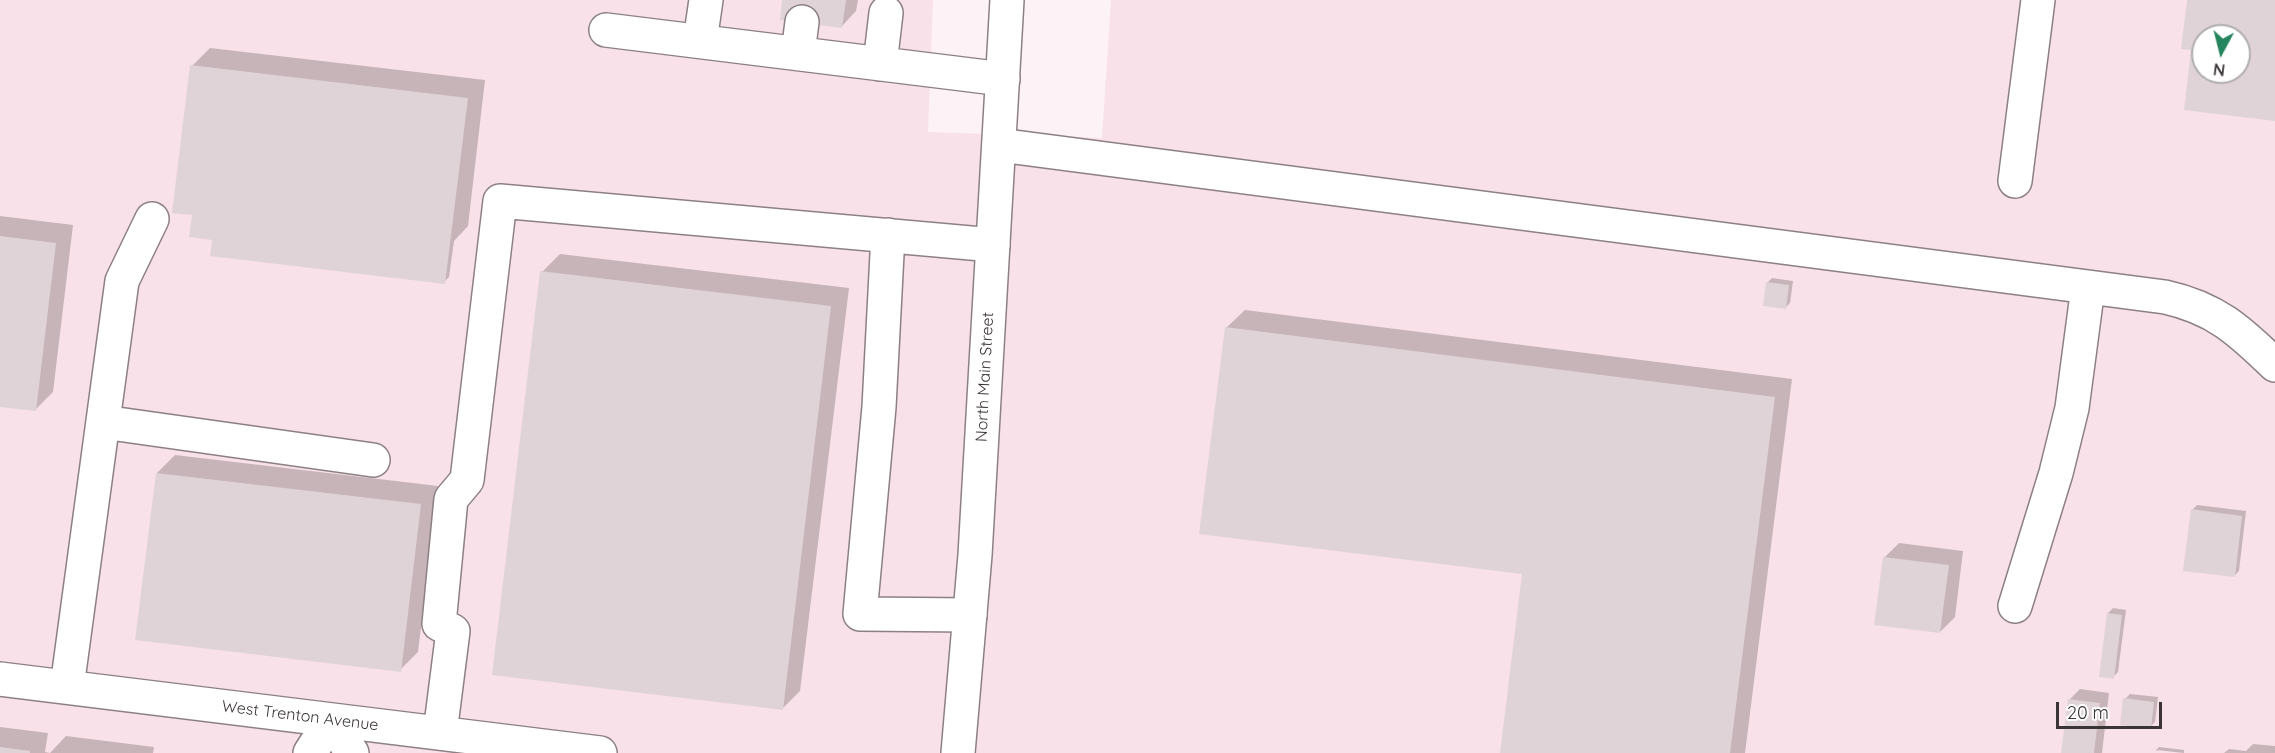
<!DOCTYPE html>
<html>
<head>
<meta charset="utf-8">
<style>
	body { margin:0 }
	#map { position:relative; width:2275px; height:753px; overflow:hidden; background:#fdf2f5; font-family:Quicksand,sans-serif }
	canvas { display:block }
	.north { position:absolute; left:2191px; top:24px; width:60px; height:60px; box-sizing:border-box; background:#fff; border:2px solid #b0aeaf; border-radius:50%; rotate:187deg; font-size:16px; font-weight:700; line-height:24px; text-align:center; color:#3a3436 }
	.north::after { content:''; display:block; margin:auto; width:21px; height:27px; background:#25855e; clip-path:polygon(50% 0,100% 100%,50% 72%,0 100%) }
	.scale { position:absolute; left:2056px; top:702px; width:106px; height:27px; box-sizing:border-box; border:3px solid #3a3436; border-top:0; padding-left:8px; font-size:18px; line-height:21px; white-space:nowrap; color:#3a3436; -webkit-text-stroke:4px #fff; paint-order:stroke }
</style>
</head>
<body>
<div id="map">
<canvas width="2275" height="753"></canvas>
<div class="north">N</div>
<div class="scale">20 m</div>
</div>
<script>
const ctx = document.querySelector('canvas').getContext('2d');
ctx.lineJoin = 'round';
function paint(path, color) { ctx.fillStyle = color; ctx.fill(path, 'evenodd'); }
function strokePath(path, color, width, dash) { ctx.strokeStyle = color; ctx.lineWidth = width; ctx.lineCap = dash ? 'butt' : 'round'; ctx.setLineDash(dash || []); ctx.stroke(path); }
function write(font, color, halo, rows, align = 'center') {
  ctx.font = font + ' Quicksand,sans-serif'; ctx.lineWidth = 4.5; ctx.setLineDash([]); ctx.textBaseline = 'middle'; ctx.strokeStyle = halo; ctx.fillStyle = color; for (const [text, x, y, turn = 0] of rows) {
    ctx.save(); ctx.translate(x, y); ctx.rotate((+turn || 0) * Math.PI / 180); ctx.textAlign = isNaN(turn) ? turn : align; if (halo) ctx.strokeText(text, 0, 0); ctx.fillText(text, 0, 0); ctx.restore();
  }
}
paint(new Path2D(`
	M0,0H933L928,132L1102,138L1111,0H2275V753H0ZM2203,36H2239V72H2203Z`), '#f8e1e8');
paint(new Path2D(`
	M783,0H858L856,11L842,26Z
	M210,48L485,80L468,226L454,241L449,277L444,282L214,239L193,216L192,66Z
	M0,216L73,225L53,392L35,410L0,406Z
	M560,254L849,288L800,691L782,709L542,272Z
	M1772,278L1793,281L1790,303L1785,308L1767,283Z
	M1245,310L1792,379L1745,753H1501L1524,573L1226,328Z
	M175,455L438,486L418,652L400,670L157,473Z
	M2197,505L2246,511L2239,571L2234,576L2192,510Z
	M1899,543L1963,551L1955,617L1940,632L1884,558Z
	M2113,608L2126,610L2118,672L2113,677L2108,613Z
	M2080,689L2109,693L2102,753H2063L2069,700Z
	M2130,694L2158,697L2155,722L2150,727L2125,699Z
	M0,727L48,733L45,752L50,753H0Z
	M66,736L154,747L153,753H50Z
	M2253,744L2275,746V753H2224L2229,749L2246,751Z
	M2159,747L2184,750V753L2156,750L2153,753Z`), '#0003');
paint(new Path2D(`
	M782,0H846L842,28L780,20Z
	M2187,0H2275V121L2184,110L2191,50L2181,49ZM2203,36H2239V72H2203Z
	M190,65L468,98L445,284L210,256L212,240L189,237L192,215L172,213Z
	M0,236L56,243L36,411L0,407Z
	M540,271L831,306L783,710L492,675Z
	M1766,282L1789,285L1786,309L1763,306Z
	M1225,327L1775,397L1730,753H1500L1522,574L1199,534Z
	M156,473L421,504L401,672L135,640Z
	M2191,509L2242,516L2235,577L2183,571Z
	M1883,557L1949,565L1940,633L1874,625Z
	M2107,613L2122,615L2114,679L2099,677Z
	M2123,698L2154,702L2151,729L2120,725Z
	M2068,699L2100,703L2094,753H2061Z
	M0,747L30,751V753H0Z`), '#e0d3d7');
const minor = new Path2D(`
	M606,30L1003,79
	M700,41L706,0
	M798,53L802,22
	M880,64L886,13
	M999,145L2165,297C2215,308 2239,330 2275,365
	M2015,181L2038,0
	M888,235L879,407L860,614L970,615
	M103,422L373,460
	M2015,606L2056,473L2072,408L2088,287
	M0,679L600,753
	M67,687L122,281L152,219
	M440,733L453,631L439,624L451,499L467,480L500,201L993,245
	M310,753L331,720L352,753`);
const major = new Path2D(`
	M958,753L975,555L1007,0`);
strokePath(minor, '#8d8084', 36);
strokePath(major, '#8d8084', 36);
strokePath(minor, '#fff', 33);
strokePath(major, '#fff', 33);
write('16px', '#3a3436', '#fff', [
	["North Main Street",985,377,-87],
	["West Trenton Avenue",300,716,7]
]);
</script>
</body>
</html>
